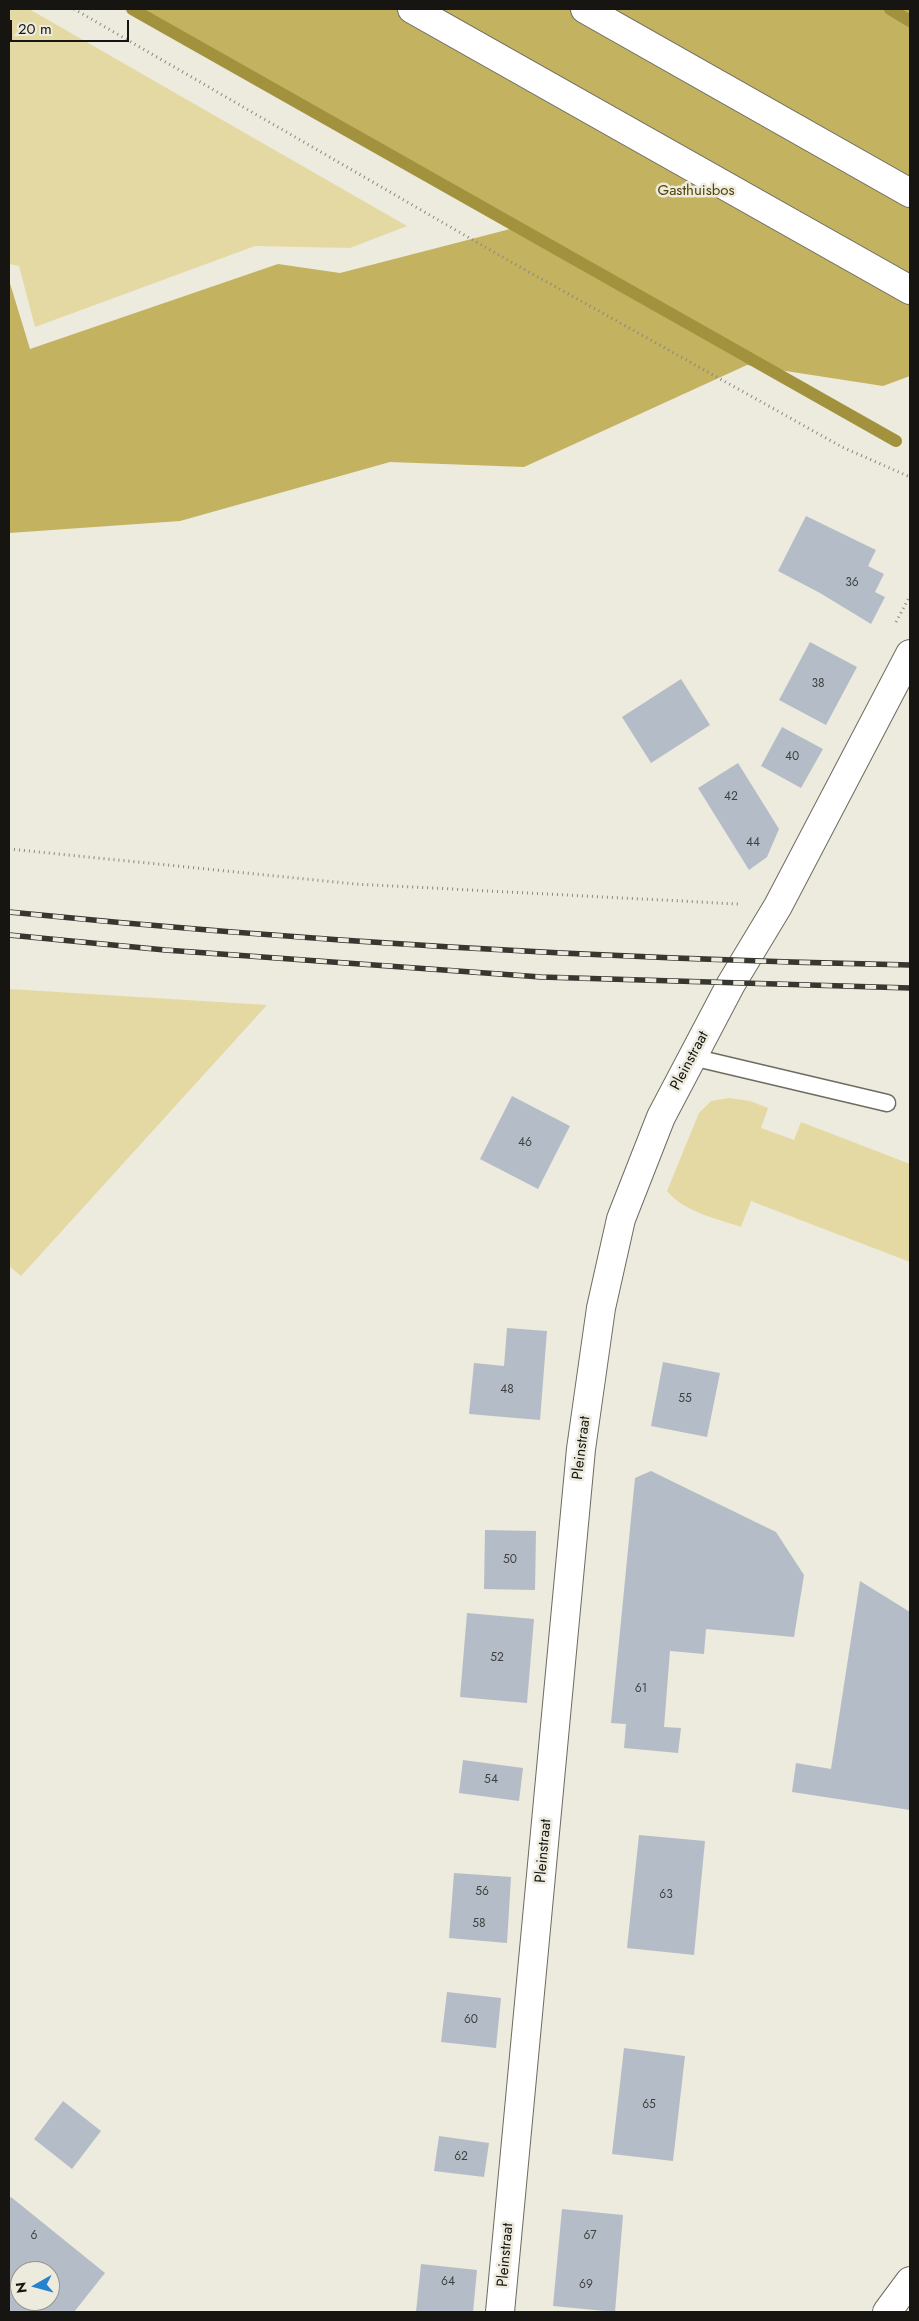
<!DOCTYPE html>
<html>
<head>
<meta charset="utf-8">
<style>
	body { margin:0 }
	#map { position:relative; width:919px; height:2321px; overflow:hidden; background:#edeade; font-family:Jost,sans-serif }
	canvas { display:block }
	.frame { position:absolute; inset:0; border:10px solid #161511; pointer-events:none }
	.north { position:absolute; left:10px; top:2261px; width:50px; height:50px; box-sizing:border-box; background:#edeade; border:1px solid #97958c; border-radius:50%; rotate:263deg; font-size:14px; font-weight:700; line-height:20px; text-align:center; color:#161511 }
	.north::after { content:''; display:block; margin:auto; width:18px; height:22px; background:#2682cf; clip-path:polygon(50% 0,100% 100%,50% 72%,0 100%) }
	.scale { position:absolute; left:10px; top:20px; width:119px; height:22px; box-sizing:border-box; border:2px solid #161511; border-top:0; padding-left:6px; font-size:15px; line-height:18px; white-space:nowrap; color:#161511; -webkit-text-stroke:4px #edeade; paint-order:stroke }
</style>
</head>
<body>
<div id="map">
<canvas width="919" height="2321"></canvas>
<div class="frame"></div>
<div class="north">N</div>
<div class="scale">20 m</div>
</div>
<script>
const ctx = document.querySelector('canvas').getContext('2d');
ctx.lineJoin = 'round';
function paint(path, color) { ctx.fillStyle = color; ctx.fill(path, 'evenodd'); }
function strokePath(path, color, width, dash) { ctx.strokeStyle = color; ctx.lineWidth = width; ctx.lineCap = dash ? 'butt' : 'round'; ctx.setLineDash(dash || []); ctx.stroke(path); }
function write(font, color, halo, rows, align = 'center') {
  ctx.font = font + ' Jost,sans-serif'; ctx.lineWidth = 5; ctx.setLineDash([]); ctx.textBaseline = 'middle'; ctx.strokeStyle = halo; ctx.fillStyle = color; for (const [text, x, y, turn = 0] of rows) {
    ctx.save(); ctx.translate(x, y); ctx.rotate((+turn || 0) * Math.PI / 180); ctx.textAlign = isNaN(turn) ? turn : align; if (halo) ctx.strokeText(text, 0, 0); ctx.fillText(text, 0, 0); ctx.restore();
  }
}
paint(new Path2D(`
	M9,9H29L407,226L350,248L255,246L35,327L19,266L9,264Z
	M9,989L267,1005L21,1276L9,1266Z
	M729,1098L750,1101L768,1108L761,1128L794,1140L801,1122L910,1164V1262L751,1201L741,1227C716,1218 684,1212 667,1191L699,1113L711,1101Z`), '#e4d9a3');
paint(new Path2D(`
	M132,9H910V376L883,386L747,365L524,467L390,462L180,521L9,533V280L30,349L278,264L340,273L518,227Z`), '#c3b260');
strokePath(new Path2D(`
	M132,9L896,441
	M890,9L910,21`), '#a2913d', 12);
paint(new Path2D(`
	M806,516L876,550L868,566L884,574L875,592L885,597L871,624L820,593L778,571Z
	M810,642L857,667L826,725L779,700Z
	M681,679L710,725L651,763L622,717Z
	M782,727L823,749L801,788L761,766Z
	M738,763L779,829L767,857L749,870L698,788Z
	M512,1096L570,1126L538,1189L480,1159Z
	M507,1328L547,1331L540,1420L469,1414L474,1363L504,1366Z
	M663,1362L720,1373L707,1437L651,1426Z
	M651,1471L776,1532L804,1575L794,1637L706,1629L704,1654L670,1651L664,1727L681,1728L678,1753L624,1748L626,1724L611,1723L635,1478Z
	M485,1530L536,1531L535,1590L484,1589Z
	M860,1581L910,1612V1810L792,1792L796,1763L831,1769Z
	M467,1613L534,1619L527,1703L460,1697Z
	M463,1760L523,1768L519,1801L459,1793Z
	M639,1835L705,1841L694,1955L627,1948Z
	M454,1873L511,1877L507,1943L449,1938Z
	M447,1992L501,1998L496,2048L441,2042Z
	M624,2048L685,2056L673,2161L612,2154Z
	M63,2101L101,2131L72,2169L34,2139Z
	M439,2136L489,2143L484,2177L434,2171Z
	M11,2197L105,2273L74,2312H9V2200ZM20,2271H50V2301H20Z
	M562,2209L623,2215L615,2312L553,2306Z
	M421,2264L477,2270L473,2312H416Z`), '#b4bdc7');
const lane = new Path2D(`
	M692,1057L887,1103`);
const street = new Path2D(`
	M887,2312L910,2281`);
const secondary = new Path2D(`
	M500,2312L581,1449L601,1308L621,1219L661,1117L731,984L778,906L910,654`);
const highway = new Path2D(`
	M412,9L910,290
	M585,9L910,193`);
strokePath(lane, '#6e6c61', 19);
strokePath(street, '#6e6c61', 30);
strokePath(secondary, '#6e6c61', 30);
strokePath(highway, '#6e6c61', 30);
strokePath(new Path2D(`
	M74,9L504,258L842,447L910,477
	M896,622L910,596
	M9,849L355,884L738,904`), '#8a8880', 3, [1, 4]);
strokePath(lane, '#fff', 16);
strokePath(street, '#fff', 28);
strokePath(secondary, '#fff', 28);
strokePath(highway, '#fff', 28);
const rail = new Path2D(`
	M9,912C308,942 609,959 910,965
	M9,935L165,950L541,977L910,988`);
strokePath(rail, '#373631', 5.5);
strokePath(rail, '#edeade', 4, [11]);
write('12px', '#3e3f3e', null, [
	["36",852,583],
	["38",818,684],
	["40",792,757],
	["42",731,797],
	["44",753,843],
	["46",525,1143],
	["48",507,1390],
	["55",685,1399],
	["50",510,1560],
	["52",497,1658],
	["61",641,1689],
	["54",491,1780],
	["56",482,1892],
	["63",666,1895],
	["58",479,1924],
	["60",471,2020],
	["65",649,2105],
	["62",461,2157],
	["6",34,2236],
	["67",590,2236],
	["64",448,2282],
	["69",586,2285]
]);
write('15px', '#514500', '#edeade', [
	["Gasthuisbos",696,191]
]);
write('15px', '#161511', '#edeade', [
	["Pleinstraat",690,1061,-62],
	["Pleinstraat",582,1448,-83],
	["Pleinstraat",544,1851,-85],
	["Pleinstraat",506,2255,-85]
]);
</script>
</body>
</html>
